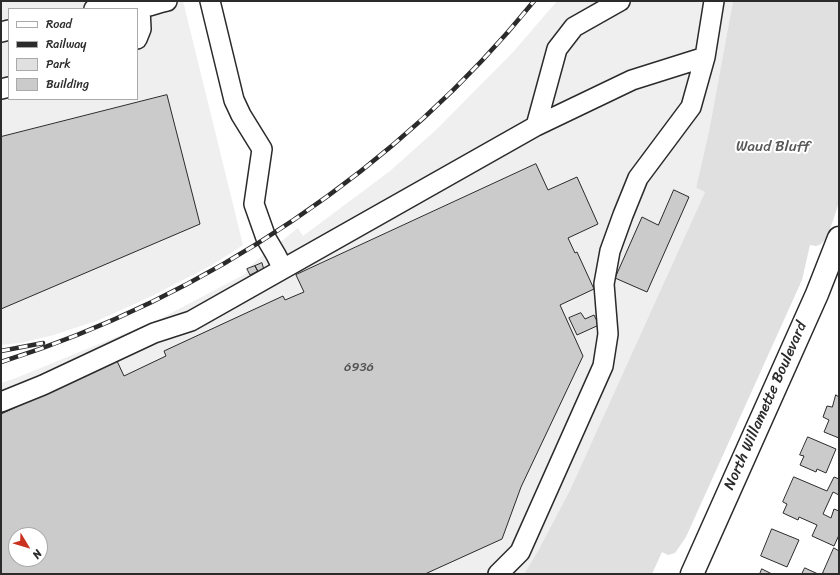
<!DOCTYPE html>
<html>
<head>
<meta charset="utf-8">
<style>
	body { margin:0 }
	#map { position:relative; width:840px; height:575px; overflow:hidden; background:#fff; font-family:Sriracha,sans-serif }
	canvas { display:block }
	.frame { position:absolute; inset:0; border:2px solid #2b2b2b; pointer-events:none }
	.legend { position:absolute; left:8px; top:8px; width:130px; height:92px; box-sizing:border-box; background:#fff; border:1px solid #aaa; margin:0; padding:5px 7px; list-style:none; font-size:12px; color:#2b2b2b }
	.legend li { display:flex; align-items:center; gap:8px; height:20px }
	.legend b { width:20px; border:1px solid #aaa }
	.north { position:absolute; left:8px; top:527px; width:40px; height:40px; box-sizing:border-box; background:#fff; border:1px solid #aaa; border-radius:50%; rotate:128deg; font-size:11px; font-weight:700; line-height:16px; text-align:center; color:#2b2b2b }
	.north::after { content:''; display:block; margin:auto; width:14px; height:18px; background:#c8321e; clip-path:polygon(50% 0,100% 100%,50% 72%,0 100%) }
</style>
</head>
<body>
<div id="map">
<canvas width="840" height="575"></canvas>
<div class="frame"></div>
<ul class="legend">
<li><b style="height:5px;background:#fff"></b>Road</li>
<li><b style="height:5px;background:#2b2b2b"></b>Railway</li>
<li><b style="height:11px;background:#e0e0e0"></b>Park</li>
<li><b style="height:11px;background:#cbcbcb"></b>Building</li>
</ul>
<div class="north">N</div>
</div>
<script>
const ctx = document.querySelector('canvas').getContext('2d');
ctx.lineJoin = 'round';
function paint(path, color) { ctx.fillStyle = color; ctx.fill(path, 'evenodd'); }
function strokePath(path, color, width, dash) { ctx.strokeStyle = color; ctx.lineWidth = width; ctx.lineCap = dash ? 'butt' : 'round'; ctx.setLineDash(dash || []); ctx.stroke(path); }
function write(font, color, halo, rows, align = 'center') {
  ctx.font = font + ' Sriracha,sans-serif'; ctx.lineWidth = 4; ctx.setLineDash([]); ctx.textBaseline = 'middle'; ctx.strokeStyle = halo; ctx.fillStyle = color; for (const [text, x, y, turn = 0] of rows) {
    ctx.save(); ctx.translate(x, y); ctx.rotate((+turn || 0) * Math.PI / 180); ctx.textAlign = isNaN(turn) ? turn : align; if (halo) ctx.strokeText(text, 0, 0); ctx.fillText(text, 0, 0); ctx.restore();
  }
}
paint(new Path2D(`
	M1,1H183L243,245L214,264L152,296L99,320L54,335L20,343L1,345ZM9,9H137V99H9Z
	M557,1H733L709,131L696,188L705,192L570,490L538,551L524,574H1V383L16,378L160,319L245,274L247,269L261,257L298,228L303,236L390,171L438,128L514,51ZM16,535H40V559H16Z`), '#efefef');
paint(new Path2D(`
	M733,1H839V202C836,211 829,237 822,243C818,247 814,246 810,245L802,280L686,537L675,553L668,555L662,552L652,574H524L538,551L570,490L705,192L696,188L709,131Z`), '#e0e0e0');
const building = new Path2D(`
	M167,95L200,224L1,309V137Z
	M536,164L548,190L577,177L598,224L568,238L575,253L577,252L594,289L560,305L583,356L521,487L502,539L425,574H1V414L117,361L124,376L166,356L164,351L283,296L285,300L304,292L296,275ZM16,535H40V559H16Z
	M674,190L689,197L647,292L615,278L642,217L658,225Z
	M262,263L264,270L258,272L255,266Z
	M255,266L258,271L250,275L247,269Z
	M581,313L585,319L594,315L599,325L577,335L569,318Z
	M836,395L839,397V438L824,432L829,420L823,417L827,406L832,407Z
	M808,437L836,449L826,473L817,469L816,472L800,465L804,456L800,455Z
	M794,477L827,491L834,477L839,479V495L833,492L823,514L831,518L834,509L839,511V535L834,546L812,536L817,525L799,517L798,520L783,513L787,504L783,502Z
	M772,529L799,540L787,567L761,556Z
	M834,548L839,551V574H826L823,573Z
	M805,568L818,574H802Z
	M762,569L772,574H760Z`);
paint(building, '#cbcbcb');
strokePath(building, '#2b2b2b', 1);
const minor = new Path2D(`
	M210,1L234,100L241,115L262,149L254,204L266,238L276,255L283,269
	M94,9C109,5 124,10 139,8C148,7 158,3 167,1
	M1,32L9,30
	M137,39L141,29L140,8
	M1,89L9,87
	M536,126L557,49L574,27L620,1
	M1,402L43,385L154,333L191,321L536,126L632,80L705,57
	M498,574L520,552L603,366L608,334L604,284L610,251L623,215L638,178L691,107L705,57L714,1`);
const major = new Path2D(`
	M692,574L817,294L839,238`);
strokePath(minor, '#2b2b2b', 22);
strokePath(major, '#2b2b2b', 25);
strokePath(minor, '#fff', 19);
strokePath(major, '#fff', 22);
const rail = new Path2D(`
	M1,351L43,343
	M1,362C205,298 399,168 534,1`);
strokePath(rail, '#2b2b2b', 4.5);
strokePath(rail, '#fff', 3, [9]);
write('13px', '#535353', null, [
	["6936",359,368]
]);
write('15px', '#585858', '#fff', [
	["Waud Bluff",773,147]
]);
write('15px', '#2b2b2b', '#fff', [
	["North Willamette Boulevard",766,406,-66]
]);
</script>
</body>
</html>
